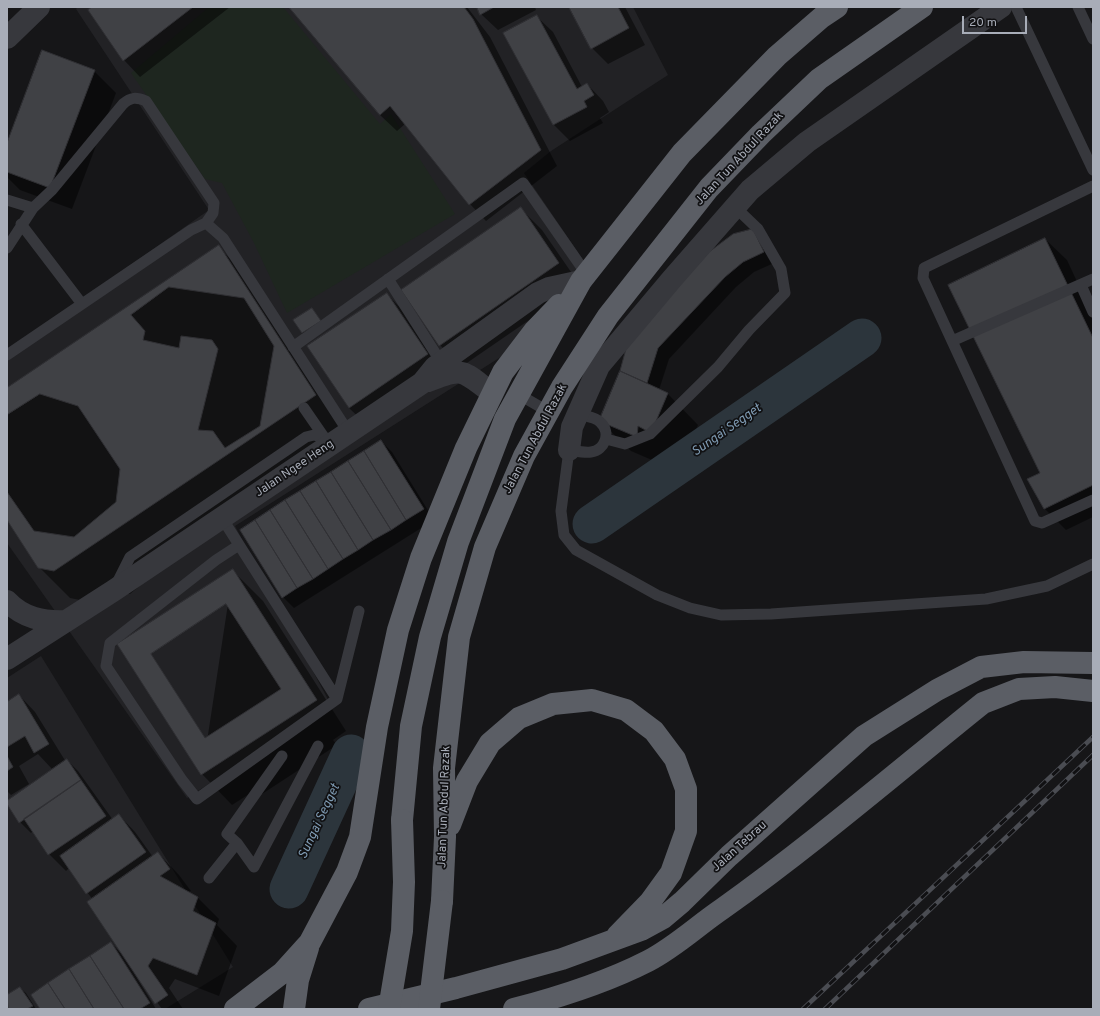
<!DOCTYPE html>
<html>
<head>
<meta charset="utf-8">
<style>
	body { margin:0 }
	#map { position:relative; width:1100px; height:1016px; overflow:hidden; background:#161618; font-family:Overpass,sans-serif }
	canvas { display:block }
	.frame { position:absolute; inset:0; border:8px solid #a8adb8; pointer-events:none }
	.scale { position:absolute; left:962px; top:16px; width:65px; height:18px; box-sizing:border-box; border:2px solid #a8adb8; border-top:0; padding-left:5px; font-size:12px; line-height:14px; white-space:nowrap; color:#a8adb8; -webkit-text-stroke:3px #111113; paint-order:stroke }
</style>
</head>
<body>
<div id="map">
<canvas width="1100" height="1016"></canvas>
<div class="frame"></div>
<div class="scale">20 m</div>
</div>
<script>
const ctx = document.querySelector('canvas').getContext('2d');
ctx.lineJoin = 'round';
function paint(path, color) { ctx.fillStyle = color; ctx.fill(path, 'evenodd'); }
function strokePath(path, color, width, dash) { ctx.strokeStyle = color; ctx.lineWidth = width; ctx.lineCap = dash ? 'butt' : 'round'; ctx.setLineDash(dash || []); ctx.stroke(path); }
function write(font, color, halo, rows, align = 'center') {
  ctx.font = font + ' Overpass,sans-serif'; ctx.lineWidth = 3.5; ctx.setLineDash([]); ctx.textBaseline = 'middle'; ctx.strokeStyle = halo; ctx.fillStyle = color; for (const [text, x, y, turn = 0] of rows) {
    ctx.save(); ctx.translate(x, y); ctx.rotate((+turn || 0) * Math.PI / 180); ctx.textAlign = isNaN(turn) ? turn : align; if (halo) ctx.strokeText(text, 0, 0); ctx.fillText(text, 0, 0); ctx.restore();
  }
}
paint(new Path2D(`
	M78,7H633L668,75L551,151L524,173L588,267L510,351L235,526L331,705L187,798L7,543V351L209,210L76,9Z
	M41,656L233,967L165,1009H7V678Z`), '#222225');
paint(new Path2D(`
	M209,7H283L380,124L391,114L455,214L287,313L254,243L222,183L205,179L131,73Z`), '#1e261f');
paint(new Path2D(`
	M93,7H230L140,77L124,60Z
	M291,7H467L490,37L557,166L486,221L470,204L405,124L397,131L380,115Z
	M478,7H535L536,10L498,30L481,14Z
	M570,7H625L645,45L608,64L592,48Z
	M536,16L553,32L582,87L587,84L603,101L609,112L600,118L603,123L570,141L554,125L504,34Z
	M94,71L116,93L72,209L20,190L7,177V146Z
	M521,209L542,230L580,285L461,367L440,345Z
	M752,230L774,263L754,272L736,287L669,359L659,390L668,394L698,425L681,463L668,455V467L631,451L600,421L621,371Z
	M1045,239L1067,260L1093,316V517L1066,530L1044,508L1042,474Z
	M218,247L249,277L346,426L172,559L130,594L103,589L85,601L70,598L39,567L7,519V389Z
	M387,294L408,316L449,376L371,429L349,408L308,347Z
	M312,309L325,326L308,338L302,333Z
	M381,441L392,452L434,520L294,608L283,597Z
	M233,571L263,601L346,731L333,740L337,745L262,794L257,789L232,805L202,774Z
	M19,695L35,712L66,762L67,760L78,771L113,820L119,815L135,832L153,857L158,853L179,875L191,891L188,892L198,898L219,919L217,925L237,946L219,996L175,979L169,988L183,1009H162L135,972L134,973L156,1009H41L111,943L123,955L93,900L69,868L66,871L49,854L33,831L31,833L20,822L7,803L60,766L59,764L52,769L38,754L19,766L29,784L11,795L7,791V703Z
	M20,988L26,993L36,1009H10L7,1005V996Z`), '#0007');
strokePath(new Path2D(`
	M592,524L862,338
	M289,889L351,754`), '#2c353c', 39);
const building = new Path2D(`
	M92,7H193L123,61L88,10Z
	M289,7H464L473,19L541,150L469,205L390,106L380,115Z
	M477,7H494L480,15Z
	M569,7H618L629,28L591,49Z
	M537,15L577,89L587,83L594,95L584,101L587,107L553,125L503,33Z
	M42,50L95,70L50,188L7,172V143Z
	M521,207L559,263L439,346L401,290Z
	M753,229L764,252L743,262L725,277L658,348L647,383L620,371L627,345L709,252L733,234Z
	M1045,238L1093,338V485L1044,509L1027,479L1040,473L948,285Z
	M219,245L316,395L54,571L38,568L7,520V388Z
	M169,287L244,298L274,346L260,426L225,448L213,431L198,430L218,349L212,340L181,336L179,348L143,340L145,331L131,315Z
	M387,293L428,354L349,408L307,346Z
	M312,308L321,321L302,333L293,320Z
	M620,371L668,393L651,433L638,426L637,437L599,421Z
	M40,394L78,406L120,469L116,502L74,537L34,531L7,492V415Z
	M381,440L424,509L406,520L364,451Z
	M364,451L406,520L391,530L348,461Z
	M348,461L391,530L373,540L331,472Z
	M331,472L373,540L358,550L316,481Z
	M316,481L358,550L343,559L300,491Z
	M300,491L343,559L328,569L285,500Z
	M285,500L328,569L313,579L270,510Z
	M270,510L313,579L297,588L255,520Z
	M255,520L297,588L282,598L240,530Z
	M233,569L317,700L201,775L117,644Z
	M226,604L281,689L205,738L151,654Z
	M19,694L49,744L34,753L25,736L7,747V702Z
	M7,756L13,767L7,771Z
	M67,759L81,780L19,823L7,804V801Z
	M81,780L106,816L48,855L24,819Z
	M119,814L146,852L86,894L60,856Z
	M158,852L170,869L160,876L198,897L193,911L216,923L197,975L153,958L148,966L168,995L155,1004L87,902Z
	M111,942L150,1003L140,1009H124L90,956Z
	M90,956L124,1009H94L69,969Z
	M69,969L94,1009H65L48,983Z
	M48,983L65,1009H40L31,995Z
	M20,987L33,1006L27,1009H8L7,995Z`);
paint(building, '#404145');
strokePath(building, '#303034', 1);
strokePath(new Path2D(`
	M1016,7L1093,170
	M1078,7L1093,39
	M1093,186L924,268L923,278L1035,521L1042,523L1093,500
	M7,200L33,208
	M21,224L82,304
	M7,248L33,208L52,190L123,104C131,97 136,97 146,101L214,203L213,213L206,223
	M388,279L441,362
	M1081,285L1093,312
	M952,341L1093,279
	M293,347L523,183L587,275
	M7,355L191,230L206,223L223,238L349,433
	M518,394L549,412
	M304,408L324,437L328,439
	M577,414C585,416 596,417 601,423C611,433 605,450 591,452C584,453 576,451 569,450L561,511L564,535L576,550L657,595L690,608L721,615L771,614L986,599L1047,586L1093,564
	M606,439L625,444L650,434L718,367L749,330L785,293L781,269L758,229L735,207
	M222,518L337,699
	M239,545L216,560L110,643L106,666L182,780L197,799L337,699L359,611
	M116,585L130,557L306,437L314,435L324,437
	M237,843L254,867L318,746
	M209,878L237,843L227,834L282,756`), '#37383d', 11);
strokePath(new Path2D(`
	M569,450L572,427L599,366L672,279L750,190L807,142L1001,7`), '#37383d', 22);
strokePath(new Path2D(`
	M7,38L39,7
	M428,381C465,366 462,371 492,393
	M7,601C23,618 43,622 66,621
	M7,659L113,591L422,383L435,367L538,293L549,288L581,281`), '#37383d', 22);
strokePath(new Path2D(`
	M402,820L411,726L430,637L458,542L505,419L581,281L682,153L777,56L822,17L837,7
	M450,825L467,781L490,743L519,718L553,704L592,700L626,710L654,731L675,759L686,789V831L671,873L650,902L617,936
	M442,901L445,837L444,768L459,637L485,547L524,456L562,387L608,316L709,188L761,134L819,79L922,7
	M235,1009L282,973L310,942L347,872L360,837L377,727L398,630L421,558L466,448L503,372L535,330L559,305
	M294,1009L298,980L308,948
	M369,1009L456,988L562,959L641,930L663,918L682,902L729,856L864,736L937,690L981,667L1024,662L1093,663
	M514,1009C560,997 605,983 648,961C675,947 697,926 722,909C812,845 897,772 983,703L1019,689L1055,687L1093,691`), '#5b5e65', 22);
const rail = new Path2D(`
	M803,1009L1093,737
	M825,1009L1093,755`);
strokePath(rail, '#4a4c52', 4.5);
strokePath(rail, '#111113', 3, [9]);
strokePath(new Path2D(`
	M389,1009L402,931L404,882L402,820
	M429,1009L442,901`), '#5b5e65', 22);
write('12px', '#a8adb8', '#111113', [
	["Jalan Tun Abdul Razak",740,159,-47],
	["Jalan Tun Abdul Razak",536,439,-62],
	["Jalan Ngee Heng",295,469,-34],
	["Jalan Tun Abdul Razak",445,807,-88],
	["Jalan Tebrau",740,847,-42]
]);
write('italic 13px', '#7f9bb3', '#111113', [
	["Sungai Segget",727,431,-35],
	["Sungai Segget",320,822,-65]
]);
</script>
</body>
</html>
